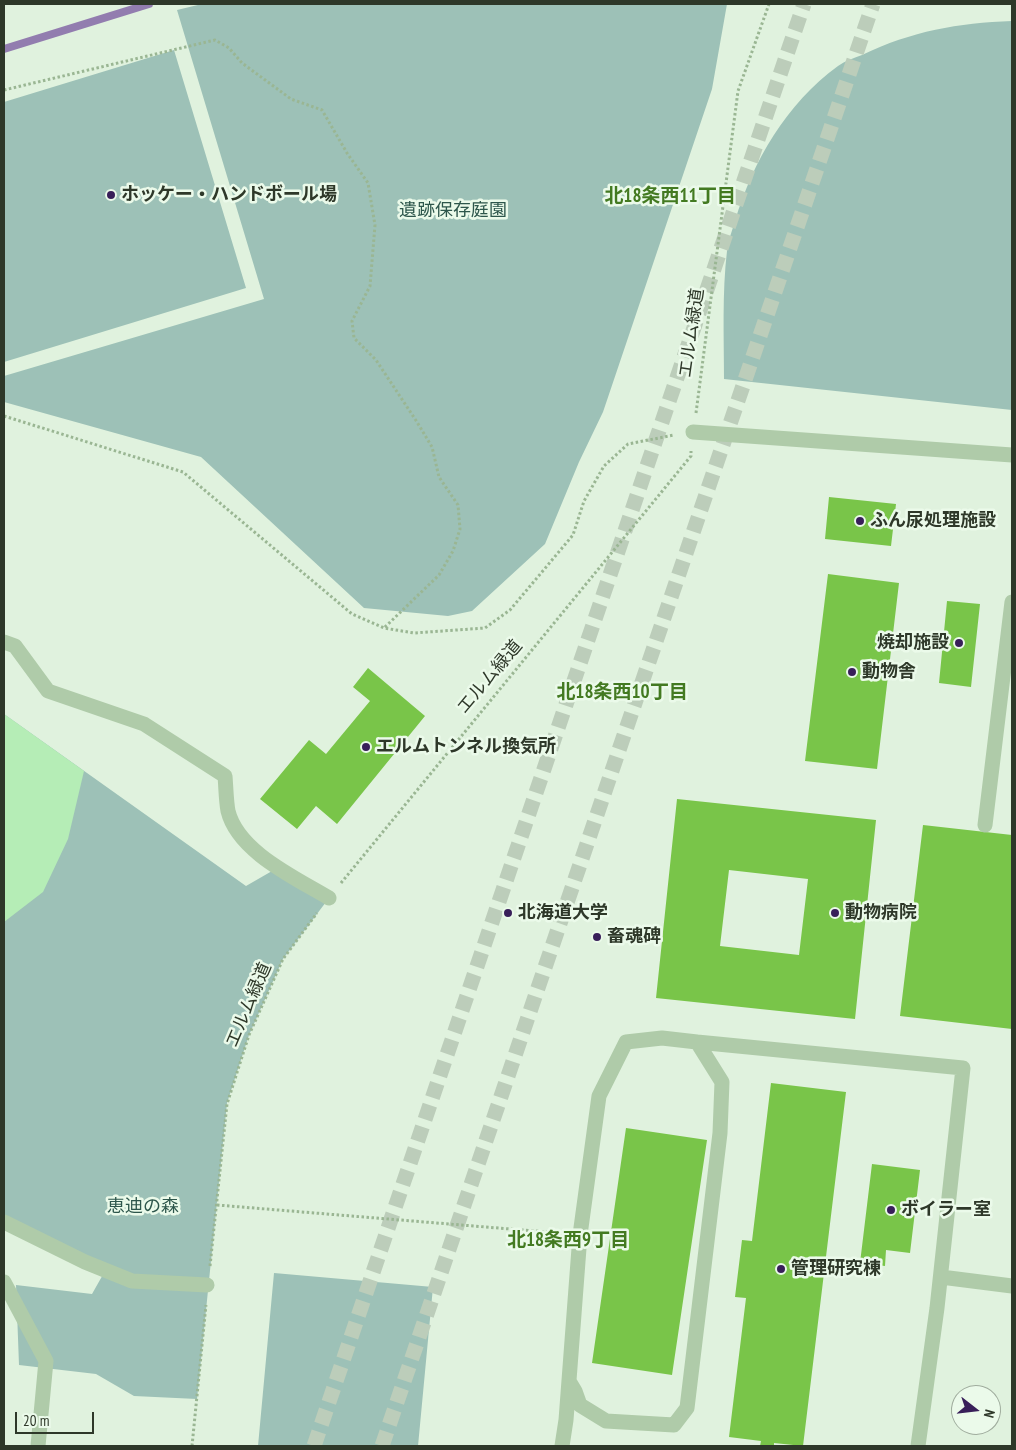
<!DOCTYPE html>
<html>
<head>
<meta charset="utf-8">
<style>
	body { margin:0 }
	#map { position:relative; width:1016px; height:1450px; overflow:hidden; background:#e0f2de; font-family:"PT Sans Narrow",sans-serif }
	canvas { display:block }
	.frame { position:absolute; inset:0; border:5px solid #2e3829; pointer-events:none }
	.north { position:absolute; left:951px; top:1385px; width:50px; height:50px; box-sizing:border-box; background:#ebfaea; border:1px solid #9fac9d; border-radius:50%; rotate:106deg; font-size:14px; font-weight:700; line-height:20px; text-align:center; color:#2e3829 }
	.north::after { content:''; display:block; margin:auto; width:18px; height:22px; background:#381f59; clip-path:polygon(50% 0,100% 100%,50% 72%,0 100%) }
	.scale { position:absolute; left:15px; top:1412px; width:79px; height:22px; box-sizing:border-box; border:2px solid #2e3829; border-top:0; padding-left:6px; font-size:15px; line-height:18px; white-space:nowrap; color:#2e3829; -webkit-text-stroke:4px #ebfaea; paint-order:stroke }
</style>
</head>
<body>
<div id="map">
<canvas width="1016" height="1450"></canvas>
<div class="frame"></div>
<div class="north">N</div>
<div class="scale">20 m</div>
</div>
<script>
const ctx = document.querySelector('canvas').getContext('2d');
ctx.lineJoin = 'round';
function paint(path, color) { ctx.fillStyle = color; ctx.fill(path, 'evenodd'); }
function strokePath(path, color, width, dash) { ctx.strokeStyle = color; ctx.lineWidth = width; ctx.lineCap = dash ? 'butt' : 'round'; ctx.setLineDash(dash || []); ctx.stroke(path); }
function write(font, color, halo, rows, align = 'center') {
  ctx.font = font + ' "PT Sans Narrow","Noto Sans JP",sans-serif'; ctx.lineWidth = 5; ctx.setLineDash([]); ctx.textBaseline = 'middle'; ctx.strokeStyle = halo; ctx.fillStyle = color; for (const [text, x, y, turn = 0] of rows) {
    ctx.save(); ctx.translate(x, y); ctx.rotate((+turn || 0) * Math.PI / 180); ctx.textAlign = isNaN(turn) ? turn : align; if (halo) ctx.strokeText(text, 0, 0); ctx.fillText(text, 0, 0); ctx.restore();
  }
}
paint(new Path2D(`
	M202,4H727L712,89L603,412L579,462L545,544L472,611L448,616L364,608L201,457L4,402V376L264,299L177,10Z
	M1012,21V410L724,379C724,337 722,293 727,251C728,241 732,231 735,221C753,161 786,104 838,66C845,61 854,58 862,55C912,31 958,23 1012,21Z
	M174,50L246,288L4,362V102Z
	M4,714L246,886L279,867L329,898L283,959L249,1035L227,1103L197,1399L134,1396L96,1374L19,1365L16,1285L92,1294L105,1271L4,1222Z
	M274,1273L433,1287L418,1446H258Z`), '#9dc1b7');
paint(new Path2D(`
	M4,714L84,771L68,839L43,892L4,922Z`), '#b5edb6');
strokePath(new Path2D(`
	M4,49L149,4`), '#927daf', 8);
paint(new Path2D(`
	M829,497L896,504L891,546L825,539Z
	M828,574L899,583L877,769L805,761Z
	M947,601L980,604L971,687L939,683Z
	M368,668L425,716L337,824L316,806L297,829L260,799L309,740L326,754L370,701L353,687Z
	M677,799L876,820L855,1019L656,998ZM729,870L808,879L799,955L720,946Z
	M923,825L1012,835V1029L900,1016Z
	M771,1083L846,1092L803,1446L774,1443V1446H760L761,1441L729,1437L746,1298L735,1297L742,1240L752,1241Z
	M626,1128L707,1140L672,1375L592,1363Z
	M872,1164L920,1170L910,1253L886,1250L885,1266L860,1263Z`), '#79c549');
strokePath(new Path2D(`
	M314,1446L804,4
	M382,1446L873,4`), '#bccdba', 15, [15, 8]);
strokePath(new Path2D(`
	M4,90L215,40L229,48L242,63L291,99L322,110L347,153L368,183L375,225L370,286L352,321L354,338L376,360L417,422L432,447L439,477L458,505L460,529L453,551L439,575L384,628
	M696,413L738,91L769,4
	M4,416L183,472L352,614L384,628L414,633L485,628L510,610L573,535L584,501L604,466L628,444L674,435
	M341,883L691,456V451
	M217,1205L559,1233
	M210,1266L227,1104L249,1035L283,959L317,913
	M192,1446L206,1305`), '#9ab693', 3, [2.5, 2.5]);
strokePath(new Path2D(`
	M693,432L1012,455
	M4,642L15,646L48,691L144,724L225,776C226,788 226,800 228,811C238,852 296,878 329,898
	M985,825L1012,602
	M697,1042L963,1068L937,1308L918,1446
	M4,1222L85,1262L132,1281L207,1285
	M941,1277L1012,1286
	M4,1282L46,1361L38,1446
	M562,1446L566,1420L580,1235L599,1096L626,1042L662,1038L697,1042L722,1082L720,1133L687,1408L674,1425L606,1421L580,1405L575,1391L569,1381`), '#afcba9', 15);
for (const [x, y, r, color] of [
	[111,195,5,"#381f59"],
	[860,521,5,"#381f59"],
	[959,643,5,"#381f59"],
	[852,672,5,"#381f59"],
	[366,747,5,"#381f59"],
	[508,913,5,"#381f59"],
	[835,913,5,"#381f59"],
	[597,937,5,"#381f59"],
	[891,1210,5,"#381f59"],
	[781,1269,5,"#381f59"]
]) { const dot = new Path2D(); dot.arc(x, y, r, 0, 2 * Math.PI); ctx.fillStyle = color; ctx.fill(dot); strokePath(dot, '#ebfaea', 2); }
write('bold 18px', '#2e3829', '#ebfaea', [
	["ホッケー・ハンドボール場",121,195],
	["ふん尿処理施設",870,521],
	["焼却施設",949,643,"right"],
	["動物舎",862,672],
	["エルムトンネル換気所",376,747],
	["北海道大学",518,913],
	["動物病院",845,913],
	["畜魂碑",607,937],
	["ボイラー室",901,1210],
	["管理研究棟",791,1269]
], 'left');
write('18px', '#2d564b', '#ebfaea', [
	["遺跡保存庭園",453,211],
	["恵迪の森",143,1207]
]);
write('18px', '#2e3829', '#ebfaea', [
	["エルム緑道",692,333,-82],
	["エルム緑道",490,677,-50],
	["エルム緑道",249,1005,-67]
]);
write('bold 19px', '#437a21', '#ebfaea', [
	["北18条西11丁目",670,197],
	["北18条西10丁目",622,693],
	["北18条西9丁目",568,1241]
]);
</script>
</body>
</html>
